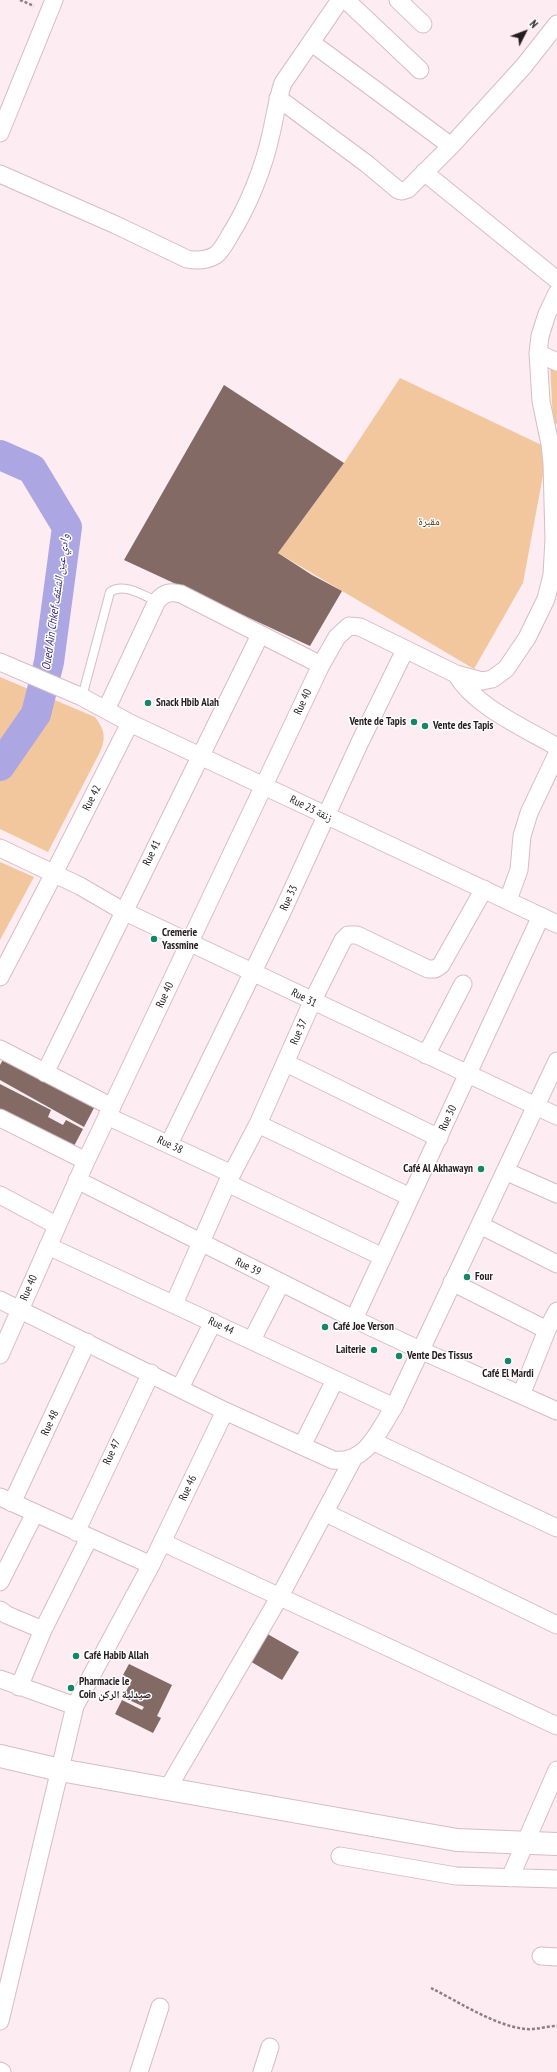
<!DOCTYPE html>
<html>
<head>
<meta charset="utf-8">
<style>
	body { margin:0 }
	#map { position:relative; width:557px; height:2072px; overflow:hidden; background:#fdecf1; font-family:"PT Sans Narrow",sans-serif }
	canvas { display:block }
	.north { position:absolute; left:505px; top:12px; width:40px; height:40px; -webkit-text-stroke:3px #fff; paint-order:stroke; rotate:48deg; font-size:11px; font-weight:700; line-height:16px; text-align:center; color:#261c20 }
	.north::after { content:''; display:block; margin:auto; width:14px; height:18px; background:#261c20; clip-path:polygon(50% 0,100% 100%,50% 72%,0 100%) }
</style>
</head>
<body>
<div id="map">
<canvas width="557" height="2072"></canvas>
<div class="north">N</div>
</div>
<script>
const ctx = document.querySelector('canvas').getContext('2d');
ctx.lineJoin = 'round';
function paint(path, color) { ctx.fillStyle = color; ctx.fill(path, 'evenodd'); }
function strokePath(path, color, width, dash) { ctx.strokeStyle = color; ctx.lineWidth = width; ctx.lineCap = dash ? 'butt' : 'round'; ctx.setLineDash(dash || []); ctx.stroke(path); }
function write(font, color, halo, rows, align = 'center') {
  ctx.font = font + ' "PT Sans Narrow","Noto Naskh Arabic",sans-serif'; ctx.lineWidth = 3; ctx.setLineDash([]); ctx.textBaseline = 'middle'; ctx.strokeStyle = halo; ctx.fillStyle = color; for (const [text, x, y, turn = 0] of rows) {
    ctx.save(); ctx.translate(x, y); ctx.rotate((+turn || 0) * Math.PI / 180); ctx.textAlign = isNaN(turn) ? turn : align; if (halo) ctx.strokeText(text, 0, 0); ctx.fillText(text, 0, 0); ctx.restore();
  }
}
paint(new Path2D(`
	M550,363L557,367V424L553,422Z
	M400,378L548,448L523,583L474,669L278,553L344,463Z
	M0,677L95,717C105,730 106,738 100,752L48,852L0,829Z
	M0,862L34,877L0,940Z`), '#f3c79e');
strokePath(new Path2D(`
	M0,455L32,469L67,527L49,662L36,714L0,766`), '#aca6e2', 30);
paint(new Path2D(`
	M224,385L344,463L278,553L312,575L342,591L310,646L124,560Z
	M5,1056L95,1106L84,1127L0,1080V1065Z
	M0,1084L51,1110L48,1117L63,1125L66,1120L83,1129L74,1146L59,1138L57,1141L0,1112Z
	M264,1632L299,1652L282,1680L248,1660Z
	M129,1664L172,1685L157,1716L161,1718L153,1733L115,1714L122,1700L142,1710L144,1707L123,1697L132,1680L123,1675Z`), '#836a65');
const lane = new Path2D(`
	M82,697L110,592C124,582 143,596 157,601`);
const street = new Path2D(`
	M346,0L420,70
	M398,0L423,24
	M312,43L451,146
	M278,98L367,164L398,190L402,191L408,189L451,146L523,67L557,24
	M0,133L54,0
	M424,172L557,280
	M0,174L116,225L187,259C197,261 206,261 216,255C222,250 226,242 230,235C248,207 264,167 271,134C275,117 277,100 283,83L340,0
	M538,353L557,362
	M0,662L82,697L130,723L557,924
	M456,674C475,707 525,728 557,747
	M106,710L157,601C164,593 170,591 181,594L321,665
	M0,848L80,886L123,911L557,1116
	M508,900L519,870L522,836L529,813L557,754
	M0,977L46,889L130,723
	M0,1049L112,1107
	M426,1055L463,984
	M286,1063L439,1138
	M45,1073L260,635
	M107,1116L232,1174
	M0,1118L86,1161
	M258,1124L410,1197
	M169,1144L283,910L360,742L405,650
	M505,1171L557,1194
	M77,1180L354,1319L420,1350L557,1411
	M227,1183L383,1257
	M0,1195L56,1225
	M480,1225L557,1264
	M48,1246L394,1407
	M452,1282L547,1330
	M0,1300L225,1411L333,1460C367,1464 378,1431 394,1407L557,1061
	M174,1304L227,1183L258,1124L312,1002L343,940L348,935H357L428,969H435L441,965L484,889
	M354,1319L541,916
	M252,1340L281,1283
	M0,1355L86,1161L321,665L337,637L349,626L360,627L456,674L482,681L492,679L506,669L527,638L546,599L552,575L554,539L552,463L550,444L541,401L538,353L540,336L547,314L557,293
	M180,1388L213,1322
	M521,1395L547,1330L557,1311
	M372,1441L557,1528
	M302,1446L335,1380
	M0,1497L151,1565
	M12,1503L87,1342
	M326,1513L557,1625
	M76,1532L151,1373
	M162,1542L557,1726
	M0,1582L35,1513
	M0,1610L7,1615L43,1630
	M0,1679L75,1706L151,1565L225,1411
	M19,1687L43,1630L89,1538
	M168,1788L280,1596L353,1459
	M340,1856L456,1876L557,1879
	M510,1878L557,1770
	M541,1956L557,1957
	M0,2021L75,1706
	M0,2071L2,2072
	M139,2072L160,2007
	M262,2072L270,2047`);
const secondary = new Path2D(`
	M0,1756L60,1770L457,1840L557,1844`);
strokePath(lane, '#d8bcc5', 10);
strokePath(street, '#d8bcc5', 19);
strokePath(secondary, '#d8bcc5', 24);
strokePath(new Path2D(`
	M20,0L34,6
	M431,1988C459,2002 495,2026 526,2029C536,2030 547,2026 557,2026`), '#8c7e83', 2.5, [3, 2]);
strokePath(lane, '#fff', 8);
strokePath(street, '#fff', 17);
strokePath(secondary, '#fff', 22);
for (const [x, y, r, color] of [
	[148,703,4,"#158766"],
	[414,722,4,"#158766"],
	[425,726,4,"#158766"],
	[154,939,4,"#158766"],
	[481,1169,4,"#158766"],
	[467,1277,4,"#158766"],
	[325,1327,4,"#158766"],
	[374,1350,4,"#158766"],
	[399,1356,4,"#158766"],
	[508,1361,4,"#158766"],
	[76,1656,4,"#158766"],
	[71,1688,4,"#158766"]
]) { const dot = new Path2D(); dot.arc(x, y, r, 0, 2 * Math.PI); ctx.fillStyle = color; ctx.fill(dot); strokePath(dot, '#fff', 1.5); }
write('11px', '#593711', '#fff', [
	["مقبرة",429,522]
]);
write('11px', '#261c20', '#fff', [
	["Rue 40",303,702,-65],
	["Rue 42",92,798,-63],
	["Rue 23 زنقة",311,809,26],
	["Rue 41",152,853,-64],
	["Rue 33",289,898,-65],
	["Rue 40",165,995,-65],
	["Rue 31",304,998,27],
	["Rue 37",299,1032,-67],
	["Rue 30",448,1118,-65],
	["Rue 38",170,1145,25],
	["Rue 39",248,1267,26],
	["Rue 40",29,1288,-66],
	["Rue 44",221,1326,25],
	["Rue 48",50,1423,-65],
	["Rue 47",112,1452,-65],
	["Rue 46",188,1488,-65]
]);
write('bold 11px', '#261c20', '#fff', [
	["Snack Hbib Alah",156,703],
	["Vente de Tapis",406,722,"right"],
	["Vente des Tapis",433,726],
	["Cremerie",162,933],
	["Yassmine",162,946],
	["Café Al Akhawayn",473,1169,"right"],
	["Four",475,1277],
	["Café Joe Verson",333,1327],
	["Laiterie",366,1350,"right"],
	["Vente Des Tissus",407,1356],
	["Café El Mardi",508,1374,"center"],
	["Café Habib Allah",84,1656],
	["Pharmacie le",79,1682],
	["Coin صيدلية الركن",79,1695]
], 'left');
write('italic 12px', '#3d2e75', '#fff', [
	["Oued Aïn Chkef وادي عين الشقف",56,602,-82]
]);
</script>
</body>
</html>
